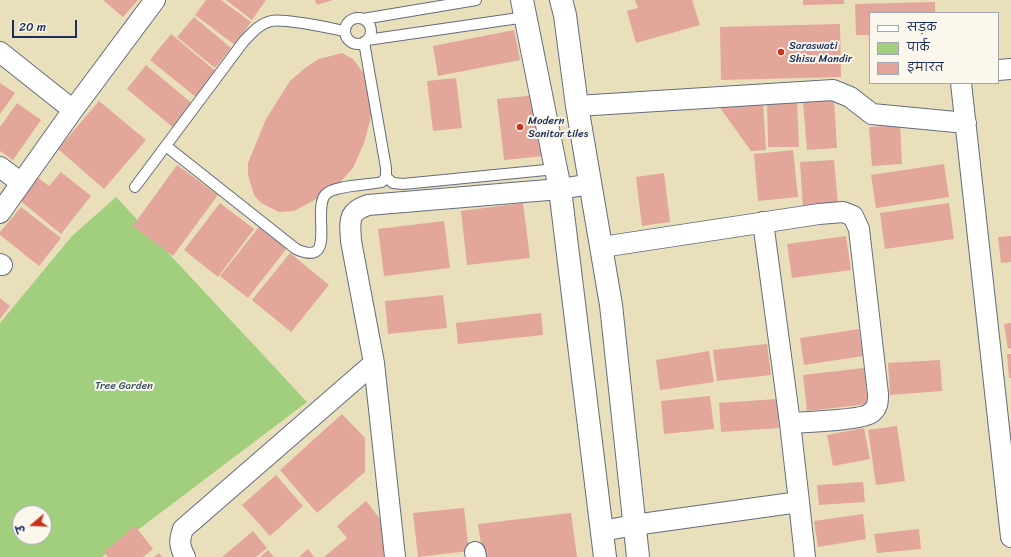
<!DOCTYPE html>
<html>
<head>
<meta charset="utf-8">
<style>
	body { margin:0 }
	#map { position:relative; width:1011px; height:557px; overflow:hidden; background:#e9dfbb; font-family:Sriracha,"Playpen Sans Deva",sans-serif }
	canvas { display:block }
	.legend { position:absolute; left:869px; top:12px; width:130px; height:72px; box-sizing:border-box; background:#fbf7ec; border:1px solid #a1a7b3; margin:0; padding:5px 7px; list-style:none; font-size:12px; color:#1b2f5e }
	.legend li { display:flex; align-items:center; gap:8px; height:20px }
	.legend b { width:20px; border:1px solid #a1a7b3 }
	.north { position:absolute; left:12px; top:505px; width:40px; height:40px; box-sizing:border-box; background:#fbf7ec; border:1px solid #a1a7b3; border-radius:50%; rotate:251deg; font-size:11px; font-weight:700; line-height:16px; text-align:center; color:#1b2f5e }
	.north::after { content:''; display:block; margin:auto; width:14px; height:18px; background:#c8321e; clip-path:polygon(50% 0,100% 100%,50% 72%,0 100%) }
	.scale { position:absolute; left:12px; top:20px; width:65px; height:18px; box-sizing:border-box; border:2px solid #1b2f5e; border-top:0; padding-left:5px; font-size:12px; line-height:14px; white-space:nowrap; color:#1b2f5e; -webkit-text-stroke:3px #fbf7ec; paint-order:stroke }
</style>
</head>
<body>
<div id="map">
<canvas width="1011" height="557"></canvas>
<ul class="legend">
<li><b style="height:5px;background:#fff"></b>सड़क</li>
<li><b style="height:11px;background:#a1cf7d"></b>पार्क</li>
<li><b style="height:11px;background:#e2a69b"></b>इमारत</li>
</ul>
<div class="north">उ</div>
<div class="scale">20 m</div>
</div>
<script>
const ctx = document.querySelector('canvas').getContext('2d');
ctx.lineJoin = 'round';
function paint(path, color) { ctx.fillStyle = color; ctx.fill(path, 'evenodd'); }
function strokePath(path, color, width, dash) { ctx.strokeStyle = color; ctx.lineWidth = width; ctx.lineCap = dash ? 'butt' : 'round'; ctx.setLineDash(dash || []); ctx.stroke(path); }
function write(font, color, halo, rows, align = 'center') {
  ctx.font = font + ' Sriracha,sans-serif'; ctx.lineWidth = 4; ctx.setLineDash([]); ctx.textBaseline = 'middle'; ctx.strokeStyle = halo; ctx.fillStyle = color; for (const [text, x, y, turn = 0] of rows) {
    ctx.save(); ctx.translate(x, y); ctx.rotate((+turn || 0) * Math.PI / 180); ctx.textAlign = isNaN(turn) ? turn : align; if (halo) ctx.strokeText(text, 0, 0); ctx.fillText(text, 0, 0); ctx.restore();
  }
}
paint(new Path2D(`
	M116,197L307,402L102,557H0V323L72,236ZM20,513H44V537H20Z`), '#a1cf7d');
paint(new Path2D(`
	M103,0H138L123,17Z
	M206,0H221L251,22L235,45L195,15Z
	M226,0H266L252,20Z
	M315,0H333L317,5Z
	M635,0H692L700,25L636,43L627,11L638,8Z
	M803,0H844V4L803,5Z
	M935,2V13H870V35H856L855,4Z
	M194,17L231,48L215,68L177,37Z
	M840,24L841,77L721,80L720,27Z
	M514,30L520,60L438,76L433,46Z
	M171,34L218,73L197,98L150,60Z
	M342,53L353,59L365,75L372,107L370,121L364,143L353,168L333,190L294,211L279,212L261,203L254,195L248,175V163L266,119L290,81L305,68L319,59Z
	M146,65L194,105L175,129L127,89Z
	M456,78L462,128L433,131L427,81Z
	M0,83L15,93L0,114Z
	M537,95L544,156L504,160L497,99Z
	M834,100L837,148L807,150L803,102Z
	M99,101L146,140L104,189L58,149Z
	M763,101L766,150L751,151L716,102Z
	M767,101H797L799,147H768Z
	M17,103L41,120L13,160L0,151V127Z
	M900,125L902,164L872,166L869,127Z
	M793,150L798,197L758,201L754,154Z
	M834,160L838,205L803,208L800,162Z
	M944,164L949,197L876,208L871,175Z
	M177,165L218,195L173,256L133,226Z
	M61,172L91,196L61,234L18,199L36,176L49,186Z
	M664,173L670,222L642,226L636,177Z
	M220,203L254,229L218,277L184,250Z
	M523,203L530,258L467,265L461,211Z
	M949,203L954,239L885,249L880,213Z
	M21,207L61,238L39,266L0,235V232Z
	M444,221L450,268L384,276L378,229Z
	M259,227L287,248L248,298L220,276Z
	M846,236L851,270L792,278L787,244Z
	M1011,236V262L1001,263L998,237Z
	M290,253L329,285L291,332L252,300Z
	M443,295L447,328L388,334L385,301Z
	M0,298L10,306L0,319Z
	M541,313L543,335L458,344L456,323Z
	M1011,323V348L1008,349L1004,324Z
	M859,329L863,356L804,365L800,338Z
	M767,344L771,375L717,381L713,350Z
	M709,351L714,382L660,390L656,360Z
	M1007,354H1011V378H1009Z
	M940,360L942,391L890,395L888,363Z
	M864,368L868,404L807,411L803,375Z
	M710,396L714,429L664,434L661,401Z
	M777,399L779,428L721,432L719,403Z
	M342,414L365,438V472L317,513L280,470Z
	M897,426L905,481L876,485L868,430Z
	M864,428L870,459L833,466L827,435Z
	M276,475L303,506L270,536L242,505Z
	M863,482L865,502L819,505L817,485Z
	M366,501L381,520L384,557H324L347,538L337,526Z
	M464,508L469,551L418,557L413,513Z
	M571,513L577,557H483L478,524Z
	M863,514L866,539L818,547L814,521Z
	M135,526L153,549L143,557H108L104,552Z
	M919,529L921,549L877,553L874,534Z
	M253,531L267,548L256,557H222Z
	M308,549L314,557H299Z
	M268,550L274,557H260Z
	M159,553L162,557H154Z`), '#e2a69b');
const service = new Path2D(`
	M345 31a13 13 0 1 1 26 0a13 13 0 1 1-26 0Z
	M363,19L476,0
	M367,40L526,17
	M166,146L296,249C338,268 312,212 325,195C333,185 369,185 382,182L386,177V168L364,42
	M386,177L393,183L403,184L556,169
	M135,187L244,41C252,33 259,24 271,21C285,18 329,28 345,31`);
const minor = new Path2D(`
	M0,52L73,110
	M998,70L1011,69
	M961,83L1011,537
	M577,106L833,90L850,97L872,114L966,123
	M0,167L21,183
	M0,213L73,110L155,0
	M602,247L819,214L843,212L853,216L859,229L878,394C878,402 878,408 871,413C863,420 804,422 790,423
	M0,264L2,265
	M799,502L805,557
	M602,531L634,525L799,502L790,423L763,222
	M475,552L476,557
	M185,557C179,545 179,541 183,529L374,363
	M395,557L374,363L351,241C350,221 347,212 368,205L560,189L591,184`);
const tertiary = new Path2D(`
	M522,0L560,189L605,557
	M561,0L565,15L577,106L611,305L638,557`);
strokePath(service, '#636d7f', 12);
strokePath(minor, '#636d7f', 22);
strokePath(tertiary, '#636d7f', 24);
strokePath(service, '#fff', 10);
strokePath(minor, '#fff', 20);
strokePath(tertiary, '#fff', 22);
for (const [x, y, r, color] of [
	[781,52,4,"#c8321e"],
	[520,127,4,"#c8321e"]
]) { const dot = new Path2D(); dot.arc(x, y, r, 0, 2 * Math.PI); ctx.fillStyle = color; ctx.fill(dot); strokePath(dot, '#fbf7ec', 1.5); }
write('11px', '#1b2f5e', '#fbf7ec', [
	["Saraswati",789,46],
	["Shisu Mandir",789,59],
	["Modern",528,121],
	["Sanitar tiles",528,134]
], 'left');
write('11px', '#3c5766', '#fbf7ec', [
	["Tree Garden",124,386]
]);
</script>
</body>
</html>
